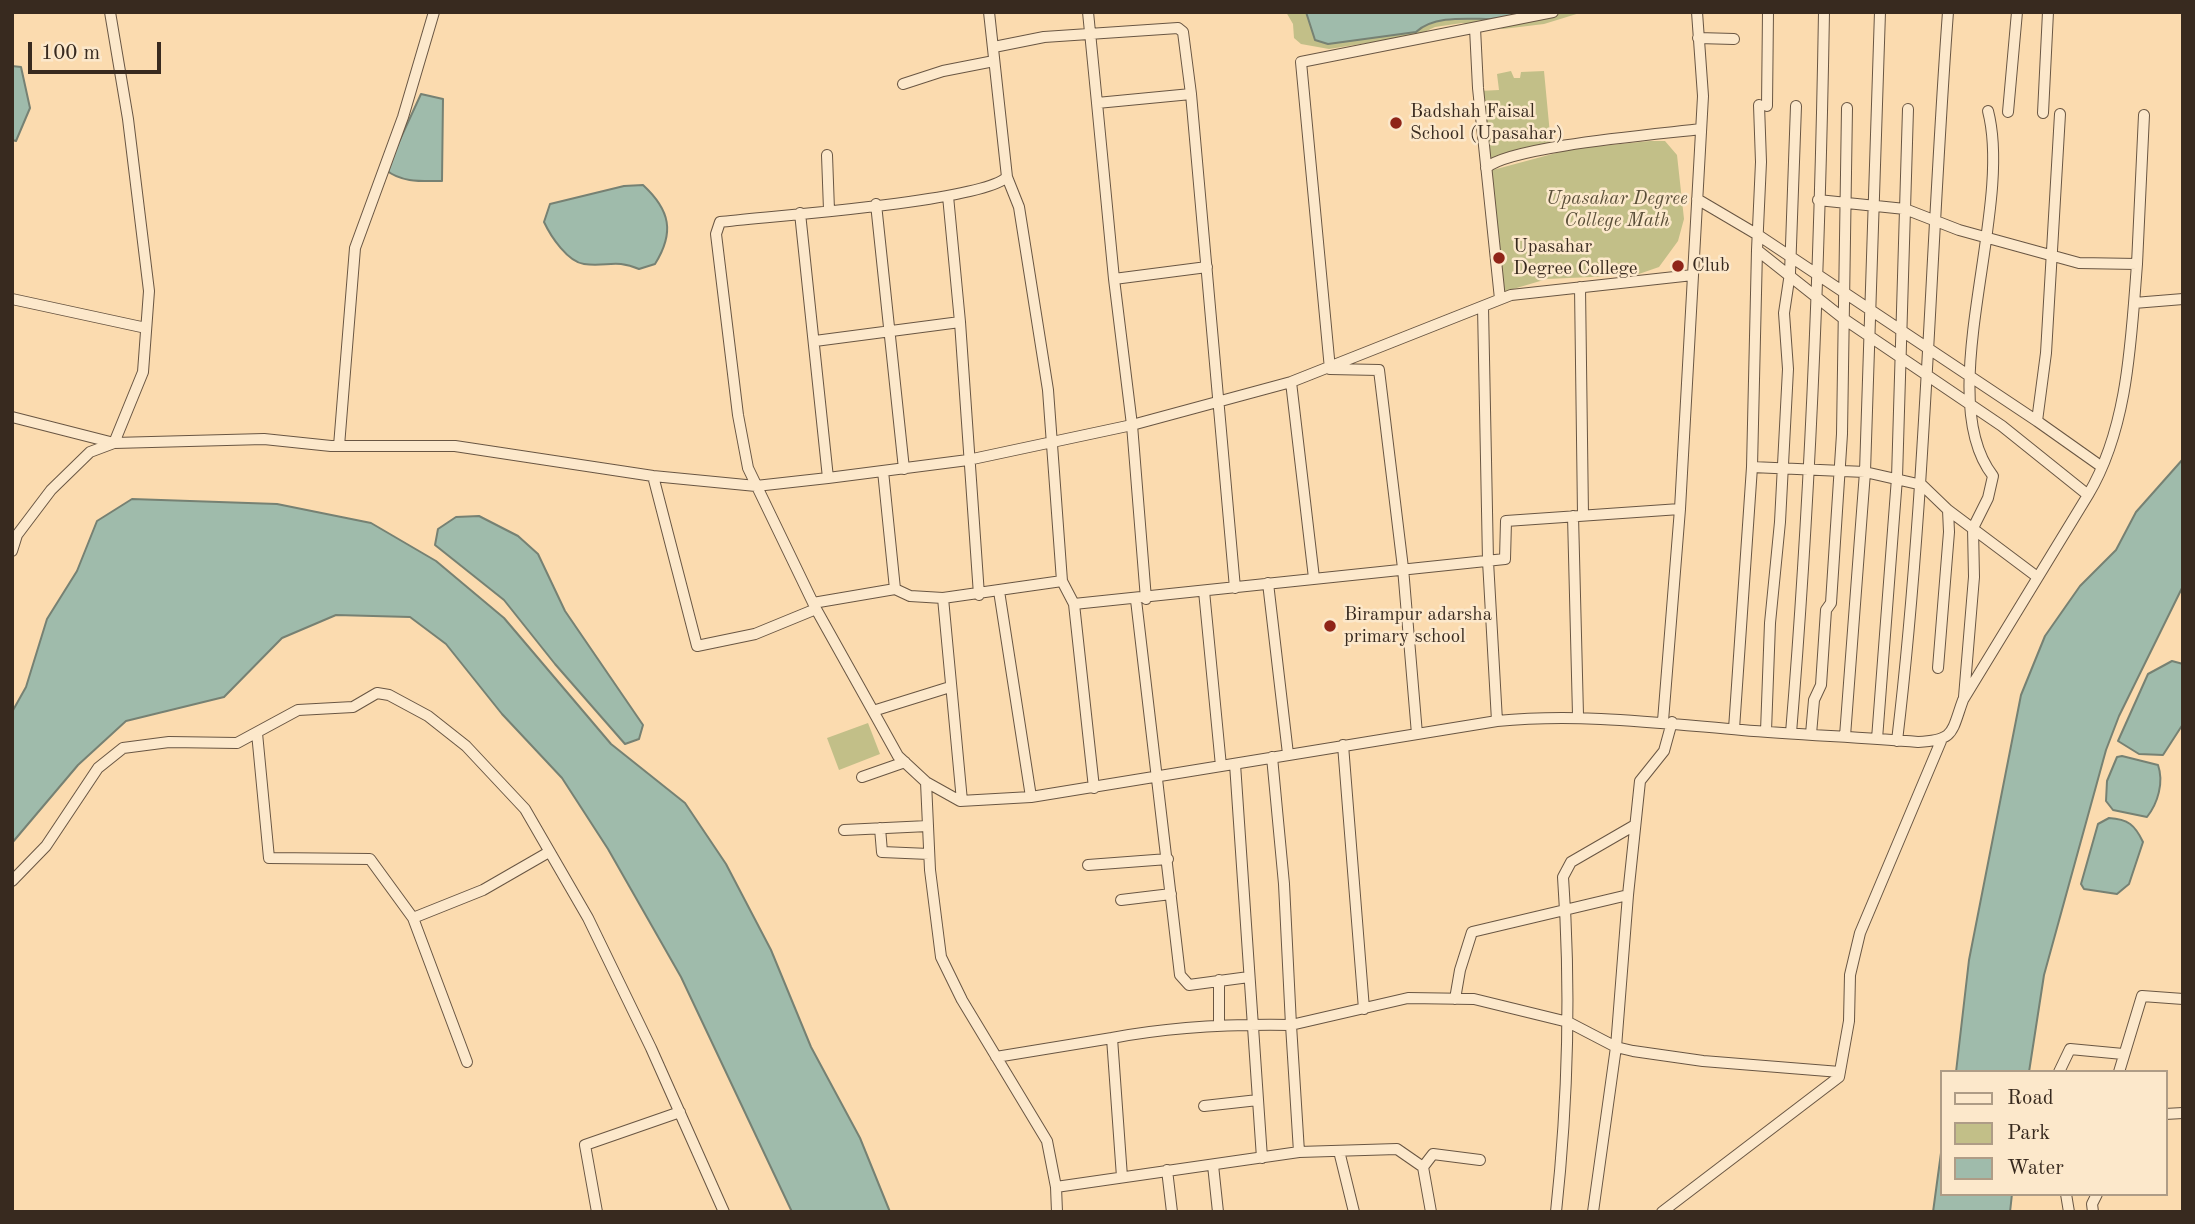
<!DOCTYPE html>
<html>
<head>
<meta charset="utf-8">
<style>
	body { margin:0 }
	#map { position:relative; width:2195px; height:1224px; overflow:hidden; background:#fbdbaf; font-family:"Old Standard TT",serif }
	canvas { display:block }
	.frame { position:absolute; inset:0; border:14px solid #382a1f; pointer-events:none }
	.legend { position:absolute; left:1940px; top:1070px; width:228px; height:126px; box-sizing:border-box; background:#fce8cb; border:2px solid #ae9c86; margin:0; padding:9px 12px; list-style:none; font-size:21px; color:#382a1f }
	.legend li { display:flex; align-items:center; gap:14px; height:35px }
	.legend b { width:35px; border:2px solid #ae9c86 }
	.scale { position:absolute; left:28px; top:42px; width:133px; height:32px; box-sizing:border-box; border:4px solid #382a1f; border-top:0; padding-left:9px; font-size:21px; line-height:24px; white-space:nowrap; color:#382a1f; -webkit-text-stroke:5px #fce8cb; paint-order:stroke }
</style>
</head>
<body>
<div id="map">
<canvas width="2195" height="1224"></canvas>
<div class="frame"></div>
<ul class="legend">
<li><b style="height:9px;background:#fce8cb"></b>Road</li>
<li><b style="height:19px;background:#c2bf88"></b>Park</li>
<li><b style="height:19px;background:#9fbbab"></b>Water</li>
</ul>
<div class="scale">100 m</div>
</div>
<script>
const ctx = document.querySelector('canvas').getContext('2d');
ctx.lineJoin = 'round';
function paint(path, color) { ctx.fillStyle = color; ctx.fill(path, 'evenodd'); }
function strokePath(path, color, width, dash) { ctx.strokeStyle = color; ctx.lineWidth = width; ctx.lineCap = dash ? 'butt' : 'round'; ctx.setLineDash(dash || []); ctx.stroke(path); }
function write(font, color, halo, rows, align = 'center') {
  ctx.font = font + ' "Old Standard TT",serif'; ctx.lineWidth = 5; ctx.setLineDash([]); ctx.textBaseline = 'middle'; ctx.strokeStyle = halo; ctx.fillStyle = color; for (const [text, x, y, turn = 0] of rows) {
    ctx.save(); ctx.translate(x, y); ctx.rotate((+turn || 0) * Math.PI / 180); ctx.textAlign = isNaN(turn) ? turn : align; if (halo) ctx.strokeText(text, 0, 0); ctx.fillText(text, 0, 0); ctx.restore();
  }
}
paint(new Path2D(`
	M1286,12H1583L1544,24L1503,29L1462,23L1435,27L1418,35L1329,49L1301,44L1294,38L1293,24Z
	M1511,71L1514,78H1520L1521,72L1544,71L1551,145L1489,160L1479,91L1499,90L1497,74Z
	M1650,141H1665L1677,155L1684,219L1678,241L1659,267L1636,275L1547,279L1503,292L1489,171L1571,149Z
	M868,723L880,754L839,770L827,738Z`), '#c2bf88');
const water = new Path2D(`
	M1306,12H1534C1520,15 1505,18 1490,19C1468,19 1434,15 1416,32L1328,44L1315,40Z
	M12,66L21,67L30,108L16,141L12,140Z
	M421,94L443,99L442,181C423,181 402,183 386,170Z
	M643,185C670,210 675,232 655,264L639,269C616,259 607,267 584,264C568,262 551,237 544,222L550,204L624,186Z
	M2183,459V586L2119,716L2106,750L2044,975L2029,1072H1956L1969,960L2021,695L2045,636L2080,586L2116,550L2136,512Z
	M132,499L277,504L371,523L436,561L504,618L611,744L685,803L726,864L771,950L811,1047L860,1138L890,1212H792L681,977L608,849L562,778L502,714L446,644L410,617L336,615L282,638L224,697L126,721L78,765L12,843V712L26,687L47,619L77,571L97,521Z
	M479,516L518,536L538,554L565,611L643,725L639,739L625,744L555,664L504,600L435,545L438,529L456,517Z
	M2172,661L2183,664V724L2163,755L2139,754L2118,741L2148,674Z
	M2122,756L2158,765C2164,782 2158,803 2147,817L2113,810L2106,801L2107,781L2117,757Z
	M2109,818C2128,819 2135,825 2143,842L2129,884L2117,894L2084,889L2081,884L2098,824Z
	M1941,1153V1194H2012L2010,1212H1933Z`);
paint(water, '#9fbbab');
strokePath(water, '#768173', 2);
const minor = new Path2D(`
	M989,12L1007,177C981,202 769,216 720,222L716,234L738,415L748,468L816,609L873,711L898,756L926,782L960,801L1031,797L1497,721C1580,713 1659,723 1742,730C1800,735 1859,737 1918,742C1955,740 1951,733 1963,700L2088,495L2002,426L1844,319L1757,250L1761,162L1759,105
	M1088,12L1097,103
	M1475,28L1478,88L1500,299
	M1698,38L1734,39
	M994,47L1044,37L1178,28L1183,32L1191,94
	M903,84L943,71L994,61
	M1767,106L1768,12
	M2008,112L2017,12
	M2043,113L2048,12
	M827,155L829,210
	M1486,168C1510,146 1661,134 1701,129
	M1007,177L1019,207L1048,390L1062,581
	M948,196L960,322L979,595
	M1697,199L1758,235L2037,421L2046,353L2060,114
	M1818,200L1905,209L1959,230L2079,263L2137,264L2144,115
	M876,204L904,469
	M1114,279L1097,103L1191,94L1235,588
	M1580,287L1583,515
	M12,299L146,328
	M2134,303L2183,299
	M1483,307L1488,561L1497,721
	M815,341L960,322
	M1291,382L1314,578
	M12,417L114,443L143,372L149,291L128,119L110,12
	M2037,421L2102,467
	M339,446L355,248L403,117L434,12
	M1752,467L1865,472L1922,485L1948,510L2036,576
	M883,471L895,589
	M653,476L697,646L755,634L816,609
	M828,478L968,460L1132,425L1291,382L1511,295L1693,275
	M2088,495C2128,428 2131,341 2137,264
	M1573,516L1578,715
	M12,551L17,535L51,490L90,452L114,443L264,439L331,446H455L653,476L756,486L828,478L800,213
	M1268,583L1288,754
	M999,591L1031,797
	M1204,591L1221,766
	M943,598L962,801
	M1146,599L1132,425L1114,279L1207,267
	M1136,600L1180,975L1189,985L1249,977
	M813,603L895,589L910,596L943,598L1062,581L1074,604L1505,559L1506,521L1680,509
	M1074,604L1094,788
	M1938,668L1949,532L1948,510
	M1964,697L1974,577L1973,528L1988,498L1993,476C1931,397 2014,211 1988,111
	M873,711L950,687
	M1663,721L1680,509L1703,96L1697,12
	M1734,729L1752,467L1757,250
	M1766,731L1770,623L1780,522L1788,369L1784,313L1790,273L1796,106
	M257,733L269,858L370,859L413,918L467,1062
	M1791,733C1811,493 1820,253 1824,12
	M1417,734L1403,568L1379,370L1330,369L1301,62L1553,12
	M1811,734L1814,700L1821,685L1826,610L1831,603L1842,434L1847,108
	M1845,736L1865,472L1880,12
	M1877,739L1897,478L1908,109
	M1897,741C1926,498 1930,255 1948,12
	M1343,745L1364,1009
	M1272,757L1284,884L1291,1025L1408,998L1474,999L1568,1022L1616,1047L1633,1051L1703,1061L1840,1072
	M1235,764L1262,1158
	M862,777L905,762
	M926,782L930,870L941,957L962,1000L1047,1141L1056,1187L1057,1212
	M880,828L882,852L929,854
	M844,830L928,826
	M1088,865L1168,859
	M12,881L46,846L98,768L123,748L169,742L237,743L298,710L353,707L377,693L389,695L428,716L466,746L525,809L588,918L651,1048L724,1212
	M1121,900L1171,894
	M413,918L483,890L549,852
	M1455,999L1460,970L1472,932L1628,895L1640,781L1664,751L1672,722
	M1219,1026V980
	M996,1057L1112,1038
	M2059,1072L2070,1049L2123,1054
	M2119,1072L2142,996L2183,999
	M1204,1106L1258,1100
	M2165,1114L2183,1113
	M1339,1151L1354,1212
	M1213,1165L1218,1212
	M1423,1167L1433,1154L1480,1160
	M1167,1170L1172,1212
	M1122,1177L1112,1038C1170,1027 1231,1024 1291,1025L1299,1152
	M1056,1187L1299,1152L1397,1149L1423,1167L1431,1212
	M2066,1194L2069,1212
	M597,1212L585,1145L680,1112
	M1556,1212C1568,1101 1571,989 1563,877L1571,862L1635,825
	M1593,1212L1616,1047L1628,895
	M1662,1212L1839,1077L1849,1021L1850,975L1860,933L1941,741
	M2093,1212L2092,1204L2097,1194`);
strokePath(minor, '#695643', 12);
strokePath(minor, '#fce8cb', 10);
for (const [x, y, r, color] of [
	[1396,123,7,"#8f2418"],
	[1499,258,7,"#8f2418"],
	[1678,266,7,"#8f2418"],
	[1330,626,7,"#8f2418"]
]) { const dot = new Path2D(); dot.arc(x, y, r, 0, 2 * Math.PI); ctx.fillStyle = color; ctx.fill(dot); strokePath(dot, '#fce8cb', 2.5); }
write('19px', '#382a1f', '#fce8cb', [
	["Badshah Faisal",1410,112],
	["School (Upasahar)",1410,134],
	["Upasahar",1513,247],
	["Degree College",1513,269],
	["Club",1692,266],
	["Birampur adarsha",1344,615],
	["primary school",1344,637]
], 'left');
write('italic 19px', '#5a4f39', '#fce8cb', [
	["Upasahar Degree",1617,199],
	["College Math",1617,221]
]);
</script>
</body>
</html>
